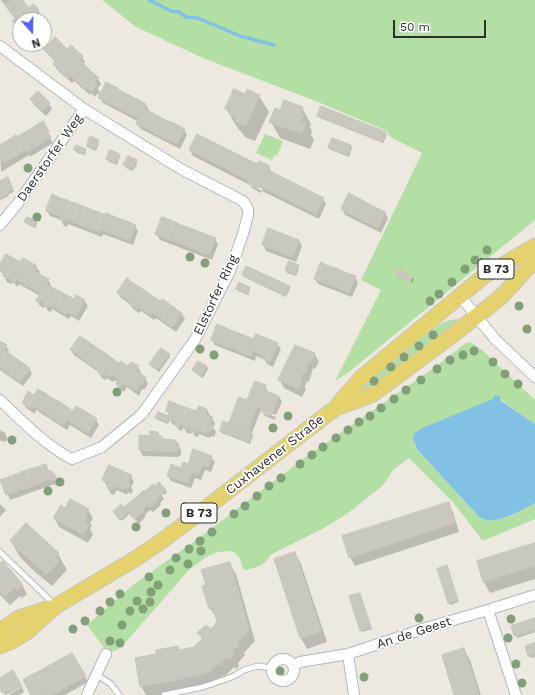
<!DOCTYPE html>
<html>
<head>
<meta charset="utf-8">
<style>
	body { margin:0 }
	#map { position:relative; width:535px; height:695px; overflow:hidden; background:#ede9e1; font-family:"Work Sans",sans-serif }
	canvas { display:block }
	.north { position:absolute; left:12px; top:12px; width:40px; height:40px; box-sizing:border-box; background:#fff; border:1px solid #ababab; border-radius:50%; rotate:160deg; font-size:11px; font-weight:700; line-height:16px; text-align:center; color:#2d2d2d }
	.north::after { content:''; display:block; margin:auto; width:14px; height:18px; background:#5262e9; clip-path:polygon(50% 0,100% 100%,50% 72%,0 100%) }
	.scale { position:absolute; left:393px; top:20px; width:93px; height:18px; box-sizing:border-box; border:2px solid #2d2d2d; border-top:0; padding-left:5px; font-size:12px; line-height:14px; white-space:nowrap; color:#2d2d2d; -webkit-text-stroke:3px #fff; paint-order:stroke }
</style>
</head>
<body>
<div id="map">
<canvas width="535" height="695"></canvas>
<div class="north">N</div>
<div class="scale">50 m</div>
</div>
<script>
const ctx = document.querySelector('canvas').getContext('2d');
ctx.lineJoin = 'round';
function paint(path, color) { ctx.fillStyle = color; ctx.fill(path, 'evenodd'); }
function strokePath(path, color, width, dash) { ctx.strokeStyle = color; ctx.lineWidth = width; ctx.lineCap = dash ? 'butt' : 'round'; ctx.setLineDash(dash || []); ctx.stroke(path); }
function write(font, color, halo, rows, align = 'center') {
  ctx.font = font + ' "Work Sans",sans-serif'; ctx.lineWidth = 3.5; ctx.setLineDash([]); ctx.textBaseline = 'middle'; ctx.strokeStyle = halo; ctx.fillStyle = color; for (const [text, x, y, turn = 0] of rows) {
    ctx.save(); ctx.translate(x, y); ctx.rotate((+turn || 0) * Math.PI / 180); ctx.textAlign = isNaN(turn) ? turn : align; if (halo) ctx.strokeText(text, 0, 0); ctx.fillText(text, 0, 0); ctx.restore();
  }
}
paint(new Path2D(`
	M102,0H535V220L349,372L335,381L381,290L361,280L422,153L389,136L387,131L318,102L203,58L136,27Z
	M265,134L283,141L277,156L274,155L272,160L256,153Z
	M459,319V321L401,365L352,399L360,387L440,324L450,320Z
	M471,342L482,350L535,400V424L494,395L493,399L414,444L417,449L479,517C495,527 519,511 535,503V519L485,540H482L452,501L409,458L394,469L382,486L347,514L324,528L270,555C264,566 257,568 244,570L239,557L234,552L229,551L218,552L208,556L190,569L124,644L117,650L111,652L104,648L87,625L133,585L199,538L303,459L431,370L466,343Z`), '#b3dea4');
paint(new Path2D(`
	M494,395L500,396V400L535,424V503C519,511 495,527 479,517L417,449L413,439L414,434L420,429L493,399Z`), '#80c1e4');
paint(new Path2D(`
	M1,0H21L29,9L34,5L42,16L37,20H20V30L14,21L16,19Z
	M55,39L67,50L71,46L82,57L85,62L83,65L98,79L101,84L98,88L99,92L102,93L106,83L146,105L149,110L148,112L184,130L187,135L180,149L141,129L137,124L139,122L103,103L98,93L95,97L91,93L90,95L74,81L72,83L57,70L54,64L55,62L46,52L43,47L48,46Z
	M245,95L259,96L269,112L255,141L245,137L235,124L226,108Z
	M31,99L49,104L52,109L46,116L34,105Z
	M302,108L311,124L310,127L312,131L311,135L314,140L310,149L280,138L271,122L281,112Z
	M319,116L385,133L387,135L383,143L320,118Z
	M43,123L51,137L50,138L53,143L30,157L29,155L1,172L0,147L17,139Z
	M198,136L258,166L269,167L272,173L323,199L326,204L319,219L262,191L263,189L250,183V185L193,156L190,150Z
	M98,140L99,143L96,151L89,148L88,146Z
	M351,146L352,148L349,157L331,150L329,148Z
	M85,149L86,152L85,155L77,153L75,150Z
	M119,155L120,157L117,165L109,162L107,159Z
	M136,161L137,164L133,171L126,168L125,165Z
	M9,181L14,192L8,194L9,196L0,200V182Z
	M251,185L262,191L261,193L252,188Z
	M52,196L98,213L135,226L138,231L133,245L103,234L102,237L68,224L67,227L64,226L61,220L50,216L47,211Z
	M342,209L385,213L388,218L381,233L345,215Z
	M36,221L37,224L35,228L27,224L25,222Z
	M156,234L215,239L218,244L212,260L160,240Z
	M299,240L302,246L296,262L266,251L263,245Z
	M21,263L36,267L40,272L38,274L48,280L51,285L50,287L74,300H84L88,306L79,321L71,316L69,319L52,309L51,312L48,311L45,306L44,308L40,306L37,301L40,296L19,284L18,287L13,282L11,284L7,282L4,275L0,271V266Z
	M298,266L299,268L296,276L287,273L286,270Z
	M243,275L289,287L290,289L286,297L244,277Z
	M397,275L412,277L414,279L412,283L398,277Z
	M355,277L358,283L352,297L318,284L315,279Z
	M127,280L161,302L162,300L182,314L185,319L176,332L156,318L154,320L141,311L139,313L133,309L130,304L121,298L118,293Z
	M249,288L250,290L248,295L238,291L237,289Z
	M218,325L254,340L256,335L277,344L281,349L273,367L267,364L264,359L256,356L255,361L215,345L212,340Z
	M80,337L120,365L122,363L129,367H138L141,373L140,374L145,378L148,384L144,390L142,389L139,396L127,387L124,392L120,389L117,384L118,382L115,380L113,382L107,378L105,380L102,378L98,372L102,375L97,369V371L74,355L71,350Z
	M0,342L6,346L9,351L7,353L29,368L32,374L23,386L0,370Z
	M314,353L319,362L315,369L313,368L309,382L307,381L305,387L306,389L302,397L284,388L280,380Z
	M169,355L170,357L159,372L152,367L150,364Z
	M199,362L207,367L208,369L203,378L195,373L193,370Z
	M265,386L268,392L279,396L282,402L276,415L261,410V412L276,417L275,420L265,416L263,413L260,412L252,433L253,435L250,444L222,433L221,431L229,424L239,398L248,401Z
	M170,402L198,413L200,408L207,410L210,416L209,417L212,418L215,424L213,428L216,432L214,437L211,436L210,438L199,434L198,437L195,436L192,431L191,434L187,433L183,427L182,431L179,430L176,426L172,424L170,420L168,424L158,420L156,418L158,413L171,418L167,411Z
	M23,403L73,412L96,420L99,425L91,438L70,425L67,430L36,410L35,414L26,408Z
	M0,429L2,432L4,431L8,440L3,442L2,440L0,441Z
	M158,433L163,440L178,444L181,450V455L178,457L143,456L140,450V436L150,437Z
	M211,457L215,462L211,472L205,470L201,480L195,478L191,488L171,481L168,476L189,465Z
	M45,465L49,472L54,474L59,485L56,486L55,484L10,500L2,481Z
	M109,466L131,476L134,482L131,487L133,491L131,494L128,492L127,495L117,490L114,495L111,494L108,488L109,486L106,485L103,479Z
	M165,490L167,493L164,495L160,492L164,499L160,503L161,505L153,512L150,510L145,515L146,516L139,524L129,514L122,521L114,512L127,511L125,507L145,492Z
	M0,504L6,510L0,517Z
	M448,504L453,512L459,532L355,566L350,557Z
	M66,509L88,510L93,518L90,523L92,526L90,529L93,534L88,543L59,527L54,518Z
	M26,525L58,554L67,570L52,586L39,575H38L20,557L11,541Z
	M535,544V579L490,593L484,582L478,562Z
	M295,553L301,564L327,642L307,649L301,638L275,560Z
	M229,563L236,574L255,641L244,653L245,655L238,663L239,666L236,669L234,667L225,676L224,675L216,683L161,695H146L141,686L158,655L178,647L180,651L195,648L202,640L199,634L211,631L219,622L210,608L207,586Z
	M0,564L22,585L27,594L22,598L20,596L10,605L0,595Z
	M448,569L459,602L450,605L449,603Z
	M361,596L372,629L362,632L361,630Z
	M535,619V632L517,638L512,626Z
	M535,644V659L534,657L530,658L529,655Z
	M464,649L470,660L481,695H456Z
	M72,654L88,682L65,695H32Z
	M0,679L21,686L5,695L0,687Z
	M22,687L24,692L19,695H9Z`), '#0003');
strokePath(new Path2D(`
	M149,0L171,11L179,12L186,17L198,18L240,36L274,45`), '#80c1e4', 3.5);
const building = new Path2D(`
	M12,0H22L24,2L10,12L5,5Z
	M24,2L29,8L15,18L10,12Z
	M34,4L39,10L27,20H20V25L18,27L12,21Z
	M55,37L62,44L50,56L41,47L46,42L48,45Z
	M62,44L67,49L55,61L50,56Z
	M71,45L77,51L59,70L53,64Z
	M77,51L83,56L65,76L59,70Z
	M80,60L86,66L74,79L71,76L68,79L65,76Z
	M86,66L92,72L80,85L74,79Z
	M92,72L99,78L95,82L97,85L91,92L88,89L86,90L80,85Z
	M106,82L118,88L110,104L98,98L100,95L98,94L99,91L101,92Z
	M118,89L125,93L118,108L110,104Z
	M234,89L245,94L247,89L260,95L246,126L235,121L236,117L229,114L231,111L225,109Z
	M38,91L50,103L42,111L30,99Z
	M125,93L133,97L125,112L118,108Z
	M133,97L139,100L132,115L125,112Z
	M139,100L146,104L139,118L132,115Z
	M284,100L303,107L301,114L304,115L301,122L306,123L302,134L269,122L275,108L280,110Z
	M321,106L386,132L382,142L317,116Z
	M144,109L151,112L143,127L136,124Z
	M151,112L158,116L151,131L143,127Z
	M158,116L166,120L158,135L151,131Z
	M166,120L174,123L166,139L158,135Z
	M43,121L49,131L47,132L51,137L40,144L31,129Z
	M174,123L185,129L177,144L166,139Z
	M31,129L40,144L33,148L24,133Z
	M24,133L33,148L26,152L17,137Z
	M197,134L257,164L249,181L189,150Z
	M16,135L25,150L18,155L9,140Z
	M90,136L99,140L95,149L87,146Z
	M332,138L351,145L348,155L328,148Z
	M9,140L18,155L11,159L2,144Z
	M2,144L11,159L4,163L0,157V145Z
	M76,145L86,149L84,154L74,150Z
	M110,150L120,154L116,163L106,159Z
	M128,156L137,160L132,169L123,165Z
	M259,161L270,166L268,170L324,198L316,214L259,186L258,188L248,183Z
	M8,177L13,189L8,191L9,194L0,198V181Z
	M349,193L356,197L348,213L341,209Z
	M52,194L60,198L54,214L46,211Z
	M356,197L364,201L356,217L348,213Z
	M60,198L67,200L61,217L54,214Z
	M67,200L75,203L68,220L65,219L64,222L60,220Z
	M364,201L371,205L363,221L356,217Z
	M75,203L83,206L76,223L68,220Z
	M371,205L379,209L371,224L363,221Z
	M83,206L90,209L83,226L76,223Z
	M90,209L98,212L91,229L83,226Z
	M379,209L386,212L378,228L371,224Z
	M98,212L105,215L99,232L91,229Z
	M106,213L113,216L107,232L100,229Z
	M113,216L121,219L115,235L107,232Z
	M27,217L36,220L34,226L24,222Z
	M162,217L170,220L163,237L155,234Z
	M121,219L129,222L122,238L115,235Z
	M170,220L177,223L171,240L163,237Z
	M129,222L136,225L130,241L122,238Z
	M177,223L184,226L178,243L171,240Z
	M184,226L193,229L186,246L178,243Z
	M268,228L299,240L293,257L262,245Z
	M193,229L200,232L193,249L186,246Z
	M200,232L208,235L201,252L193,249Z
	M208,235L216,238L209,255L201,252Z
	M6,254L13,258L5,273L0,270V264Z
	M13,258L21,262L12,277L10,276L8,279L3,276Z
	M23,258L30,262L19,281L16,279L14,283L10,280Z
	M289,261L299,265L294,275L285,270Z
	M30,262L37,266L26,285L19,281Z
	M321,262L328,266L322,282L314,279Z
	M246,266L290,286L285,296L242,275Z
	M328,266L336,268L330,285L322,282Z
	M336,268L344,272L338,288L330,285Z
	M398,269L413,276L410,282L396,275Z
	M34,271L41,275L33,289L26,285Z
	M344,272L356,276L349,293L338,288Z
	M41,275L49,279L41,293L33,289Z
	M127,278L133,283L123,297L117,293Z
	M239,282L250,287L247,294L236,289Z
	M46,283L53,288L45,302L42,300L40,303L36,301Z
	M133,283L140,287L130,302L123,297Z
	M140,287L147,292L136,309L129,304Z
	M53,288L60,291L52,306L49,304L48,307L43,305Z
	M60,291L67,295L59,310L52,306Z
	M147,292L154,297L144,311L137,307Z
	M67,295L74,299L76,295L85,300L76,316L67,312L66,314L59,310Z
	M154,297L160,301L151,315L144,311Z
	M162,299L168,303L159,317L152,313Z
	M168,303L175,308L165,322L159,317Z
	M175,308L182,313L173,327L165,322Z
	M217,324L231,330L225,346L211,340Z
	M231,330L238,333L232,348L225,346Z
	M238,333L246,336L239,352L232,348Z
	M256,334L263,337L257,353L253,351L252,356L247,355Z
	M80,336L86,340L77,354L70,350Z
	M246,336L253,339L247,355L239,352Z
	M263,337L271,340L264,356L257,353Z
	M86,340L93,345L83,359L77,354Z
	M271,340L278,343L270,362L263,359Z
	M0,341L7,345L0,355Z
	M93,345L100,350L90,364L83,359Z
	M295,345L315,353L311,362L309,361L306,367L308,368L304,374L303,373L300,379L302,380L298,389L278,380Z
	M161,348L170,354L157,370L149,364Z
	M4,349L10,354L0,368V355Z
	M100,350L107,354L97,368L90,364Z
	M10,354L17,359L7,373L0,368Z
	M107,354L113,359L102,376L98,373L99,371L96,369Z
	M17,359L23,363L14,377L7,373Z
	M113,359L120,364L110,378L104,373Z
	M121,361L128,366L119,380L112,375Z
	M198,361L207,366L201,376L192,370Z
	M131,362L139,366L126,385L123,383L120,387L116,384Z
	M23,363L30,368L20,382L14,377Z
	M136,371L146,377L141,385L139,384L137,386L139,387L136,391L126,385Z
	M255,381L266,385L264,390L279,396L272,415L260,410L261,409L257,407L258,404L247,400Z
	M38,389L45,393L36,408L33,406L31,409L22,403L28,391L34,395Z
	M45,393L52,398L43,412L36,408Z
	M239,397L258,404L248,431L229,423Z
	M52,398L60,402L50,417L43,412Z
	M169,401L182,406L176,422L168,419L171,413L166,411Z
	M60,402L66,406L57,421L50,417Z
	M66,406L73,411L64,425L57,421Z
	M76,406L83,410L74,424L67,420Z
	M182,406L190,409L184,424L180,423L179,426L175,425Z
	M199,406L207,409L199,431L196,429L195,432L190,431Z
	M190,409L197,411L192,427L189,426L188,429L183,428Z
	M83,410L90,414L81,429L74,424Z
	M158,412L169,416L167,422L155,418Z
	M90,414L97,419L88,433L81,429Z
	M205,415L213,417L210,424L213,426L211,432L208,431L207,433L199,431Z
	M223,421L229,423L225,433L220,431Z
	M229,423L233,425L230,435L225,433Z
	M233,425L238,427L234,436L230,435Z
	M238,427L243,428L239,438L234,436Z
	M243,428L248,431L244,440L239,438Z
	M150,431L158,432L159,437L162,436V439L175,440L179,444L178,449L174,452L139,450V435L149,436Z
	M248,431L252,432L248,442L244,440Z
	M193,449L212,456L208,467L202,465L198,475L192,473L188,483L167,476L171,464L181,468L183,462L188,464Z
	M46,464L48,471L51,470L53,473H54L57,479L52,481L51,479L43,482L38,467Z
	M109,465L116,468L109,483L102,480Z
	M38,467L43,482L36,485L30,469Z
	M116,468L124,472L117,487L114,485L111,490L107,488Z
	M30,469L36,485L28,488L22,472Z
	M22,472L28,488L20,490L15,475Z
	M124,472L132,475L128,483L130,485L128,489L125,487L124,490L117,487Z
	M15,475L20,490L6,495L0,480Z
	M159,482L166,490L162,494L155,486Z
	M153,484L162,493L157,498L159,499L150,508L138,496L144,490L145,491Z
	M138,496L147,505L143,509L144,510L135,519L124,507Z
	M70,499L89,509L85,515L88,517L85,522L89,525L83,535L53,518L61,505L65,508Z
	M449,502L455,523L349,558L342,536Z
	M121,504L128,512L120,520L113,512Z
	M26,523L59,553L43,571L30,560H29L10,541Z
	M535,543V566L483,582L477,561Z
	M295,552L321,631L300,638L274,559Z
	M55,557L59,561L46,575L43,571Z
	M3,561L23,585L17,590L15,588L4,597L0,592V563Z
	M230,562L249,629L238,642L240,644L232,652L234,654L229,659L227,657L219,666L217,664L209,672L185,678L140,687L135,658L156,654V650L178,646L179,650L194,647L203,638L197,633L206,625L211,629L217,622L213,607L209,609L202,586L206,585L201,570Z
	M447,565L458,600L448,603L437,569Z
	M360,593L371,627L360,631L349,596Z
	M535,618V630L514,636L511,626Z
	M535,643V654L528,656L525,646Z
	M464,648L479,695H454L442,655Z
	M72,653L86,676L52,695H46L34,674Z
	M13,670L22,686L8,694L6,691L2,693L0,689V678Z
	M34,674L46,695H31L23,680Z`);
paint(building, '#c9c7bf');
strokePath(building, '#c9c5bb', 1);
const service = new Path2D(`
	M0,552L55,605
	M97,675L111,684L119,695
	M164,695L203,687L232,677L244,670L258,666L272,668`);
const minor = new Path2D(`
	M0,46L84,109L181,169L243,201L248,209V215L243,234L230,271L196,338L142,414L102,447L72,459C46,446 22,421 0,400
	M0,225L18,203L84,109
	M460,296L495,339L535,377
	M488,610L516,695
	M348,654L354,695
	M272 670a11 11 0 1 1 22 0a11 11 0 1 1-22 0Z
	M293,666L300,662L348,654L426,628L488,610L535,595
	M87,695L106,654`);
const primary = new Path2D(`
	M336,408L373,394L450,337L501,297L535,260
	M0,631L19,618L49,608
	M0,646L12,641L27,632L56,606L135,559L159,543L206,508L334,409L362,377L484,276L535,246`);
strokePath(service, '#b5b6bf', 7);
strokePath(minor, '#b5b6bf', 12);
strokePath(primary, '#c8c8c8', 17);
strokePath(service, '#fff', 5);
strokePath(minor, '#fff', 10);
strokePath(primary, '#e4d26f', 15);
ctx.fillStyle = '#82a078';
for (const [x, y] of [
	[28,168],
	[37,217],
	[487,250],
	[190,257],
	[475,260],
	[205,263],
	[465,269],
	[452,282],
	[439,294],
	[430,301],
	[519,306],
	[527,329],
	[433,335],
	[419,346],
	[200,349],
	[474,351],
	[214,355],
	[463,355],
	[404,357],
	[450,360],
	[493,362],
	[391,367],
	[437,369],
	[505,374],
	[421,380],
	[374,381],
	[518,384],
	[406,390],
	[117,392],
	[394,399],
	[381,408],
	[288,416],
	[370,416],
	[359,422],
	[273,428],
	[348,430],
	[336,438],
	[12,440],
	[323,447],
	[312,455],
	[300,464],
	[281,478],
	[60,482],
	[269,486],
	[48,491],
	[257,496],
	[245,506],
	[166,513],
	[234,514],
	[136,527],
	[212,532],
	[200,541],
	[189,549],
	[201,551],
	[176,558],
	[188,564],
	[170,570],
	[149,577],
	[158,585],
	[151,592],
	[120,594],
	[137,601],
	[110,602],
	[150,602],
	[143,609],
	[100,611],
	[130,611],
	[419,618],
	[511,619],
	[85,621],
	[122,625],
	[73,629],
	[508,638],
	[110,641],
	[120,643],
	[516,664],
	[280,671],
	[364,677],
	[522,683]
]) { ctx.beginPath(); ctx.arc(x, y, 4.5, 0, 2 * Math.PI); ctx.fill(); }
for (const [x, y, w] of [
	[496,269,36],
	[199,513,36]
]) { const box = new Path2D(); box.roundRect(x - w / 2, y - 10, w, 20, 3); ctx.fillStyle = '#fff'; ctx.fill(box); strokePath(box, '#2d2d2d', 1); }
write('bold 12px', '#2d2d2d', null, [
	["B 73",496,269],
	["B 73",199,513]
]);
write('13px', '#2d2d2d', '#fff', [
	["Daerstorfer Weg",50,158,-55],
	["Elstorfer Ring",216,295,-65],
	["Cuxhavener Straße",275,455,-38],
	["An de Geest",414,633,-18]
]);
</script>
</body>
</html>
